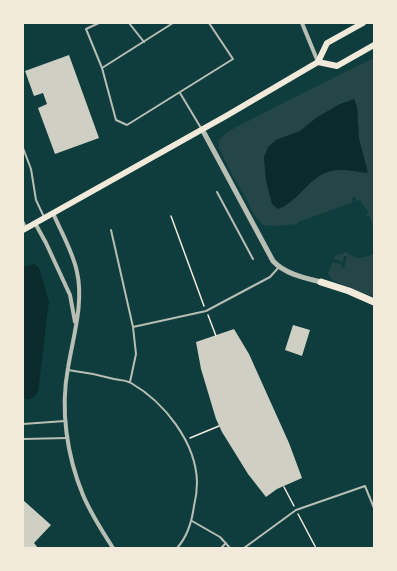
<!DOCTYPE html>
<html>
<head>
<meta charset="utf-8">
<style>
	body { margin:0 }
	#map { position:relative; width:397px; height:571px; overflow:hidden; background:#0f3d3e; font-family:Rubik,sans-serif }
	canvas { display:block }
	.frame { position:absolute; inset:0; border:24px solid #f1e9da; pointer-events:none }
</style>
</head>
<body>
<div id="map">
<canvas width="397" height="571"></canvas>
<div class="frame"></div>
</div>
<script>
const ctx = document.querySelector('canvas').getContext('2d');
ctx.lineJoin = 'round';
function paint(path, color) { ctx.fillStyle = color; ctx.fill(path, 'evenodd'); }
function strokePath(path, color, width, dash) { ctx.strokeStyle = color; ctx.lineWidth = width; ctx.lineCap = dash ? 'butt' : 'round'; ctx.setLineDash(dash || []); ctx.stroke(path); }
paint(new Path2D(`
	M374,58V229L370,217L367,216L368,211L362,204L361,200L357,201L355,197L352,198L353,201L351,203L298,222L297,224L274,226L263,225L255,216L237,182L235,180L219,148V140C228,129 246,123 258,116C296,96 335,77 374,58ZM354,99L357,107L359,139L368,173C357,173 348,169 337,170C314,172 300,194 284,207L272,204L266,180L264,157L276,140L300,131L316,118L338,105Z
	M346,252C358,261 361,258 374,254V297L332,280L328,273L333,262L342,265L341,267L344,268L347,257L344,256L342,262L334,258L335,256Z`), '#244646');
paint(new Path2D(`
	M354,99L357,107L359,139L368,173C357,172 348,169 337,170C310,172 301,201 278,209L272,204L266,180L264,157L268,147L276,140L300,131L316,118L338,105Z
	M35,264L39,268L49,301L38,392L33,398L26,400L23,396V267Z`), '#0a2a2b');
paint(new Path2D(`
	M69,55L99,138L55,154L38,108L47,104L43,93L34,96L25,71Z
	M293,325L310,330L302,356L285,350Z
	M234,329L249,354L289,443L302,478L277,489L266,497L248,474L222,432L216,419L201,369L196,342Z
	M23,500L51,525L34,543L38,548H23Z`), '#cfcfc3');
strokePath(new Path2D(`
	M171,216L204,306
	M208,315L216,336
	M190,438L219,426
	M284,487L294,506
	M298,514L316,548`), '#f1e9da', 1.5);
strokePath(new Path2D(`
	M99,23L86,29L102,68
	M129,23L144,42
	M173,23L102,68L116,120L127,125L233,59L209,23
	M180,93L201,128
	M23,148L31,169L36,200L44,217
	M217,192L253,259
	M23,221L26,227
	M111,230L133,327L136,354L130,382
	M133,327L206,311L270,277L279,267
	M68,370C84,372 99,375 114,379C119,380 126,380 131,383C164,402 196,442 197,482C197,489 196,498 194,506C192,521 188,536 177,548
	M23,424L65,421
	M23,439L67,438
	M192,521L220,537L230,548
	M221,548L226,543
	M244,548L296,510L365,486L374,508`), '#b8beb3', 2);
strokePath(new Path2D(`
	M302,23L318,62
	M53,213C61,232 73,252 77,272C84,303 73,337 68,368C60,410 67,456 83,495C91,514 102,531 113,548
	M35,223L46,243L70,295L75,322`), '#b8beb3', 4);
strokePath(new Path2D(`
	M202,129L273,261C285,274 305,278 321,282`), '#b8beb3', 5);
strokePath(new Path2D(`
	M318,62L327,43L363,23
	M318,62L337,66L374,45
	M23,230L226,116L318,62`), '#f1e9da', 6);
strokePath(new Path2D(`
	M321,282L349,291L374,302`), '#f1e9da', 7);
</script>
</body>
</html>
